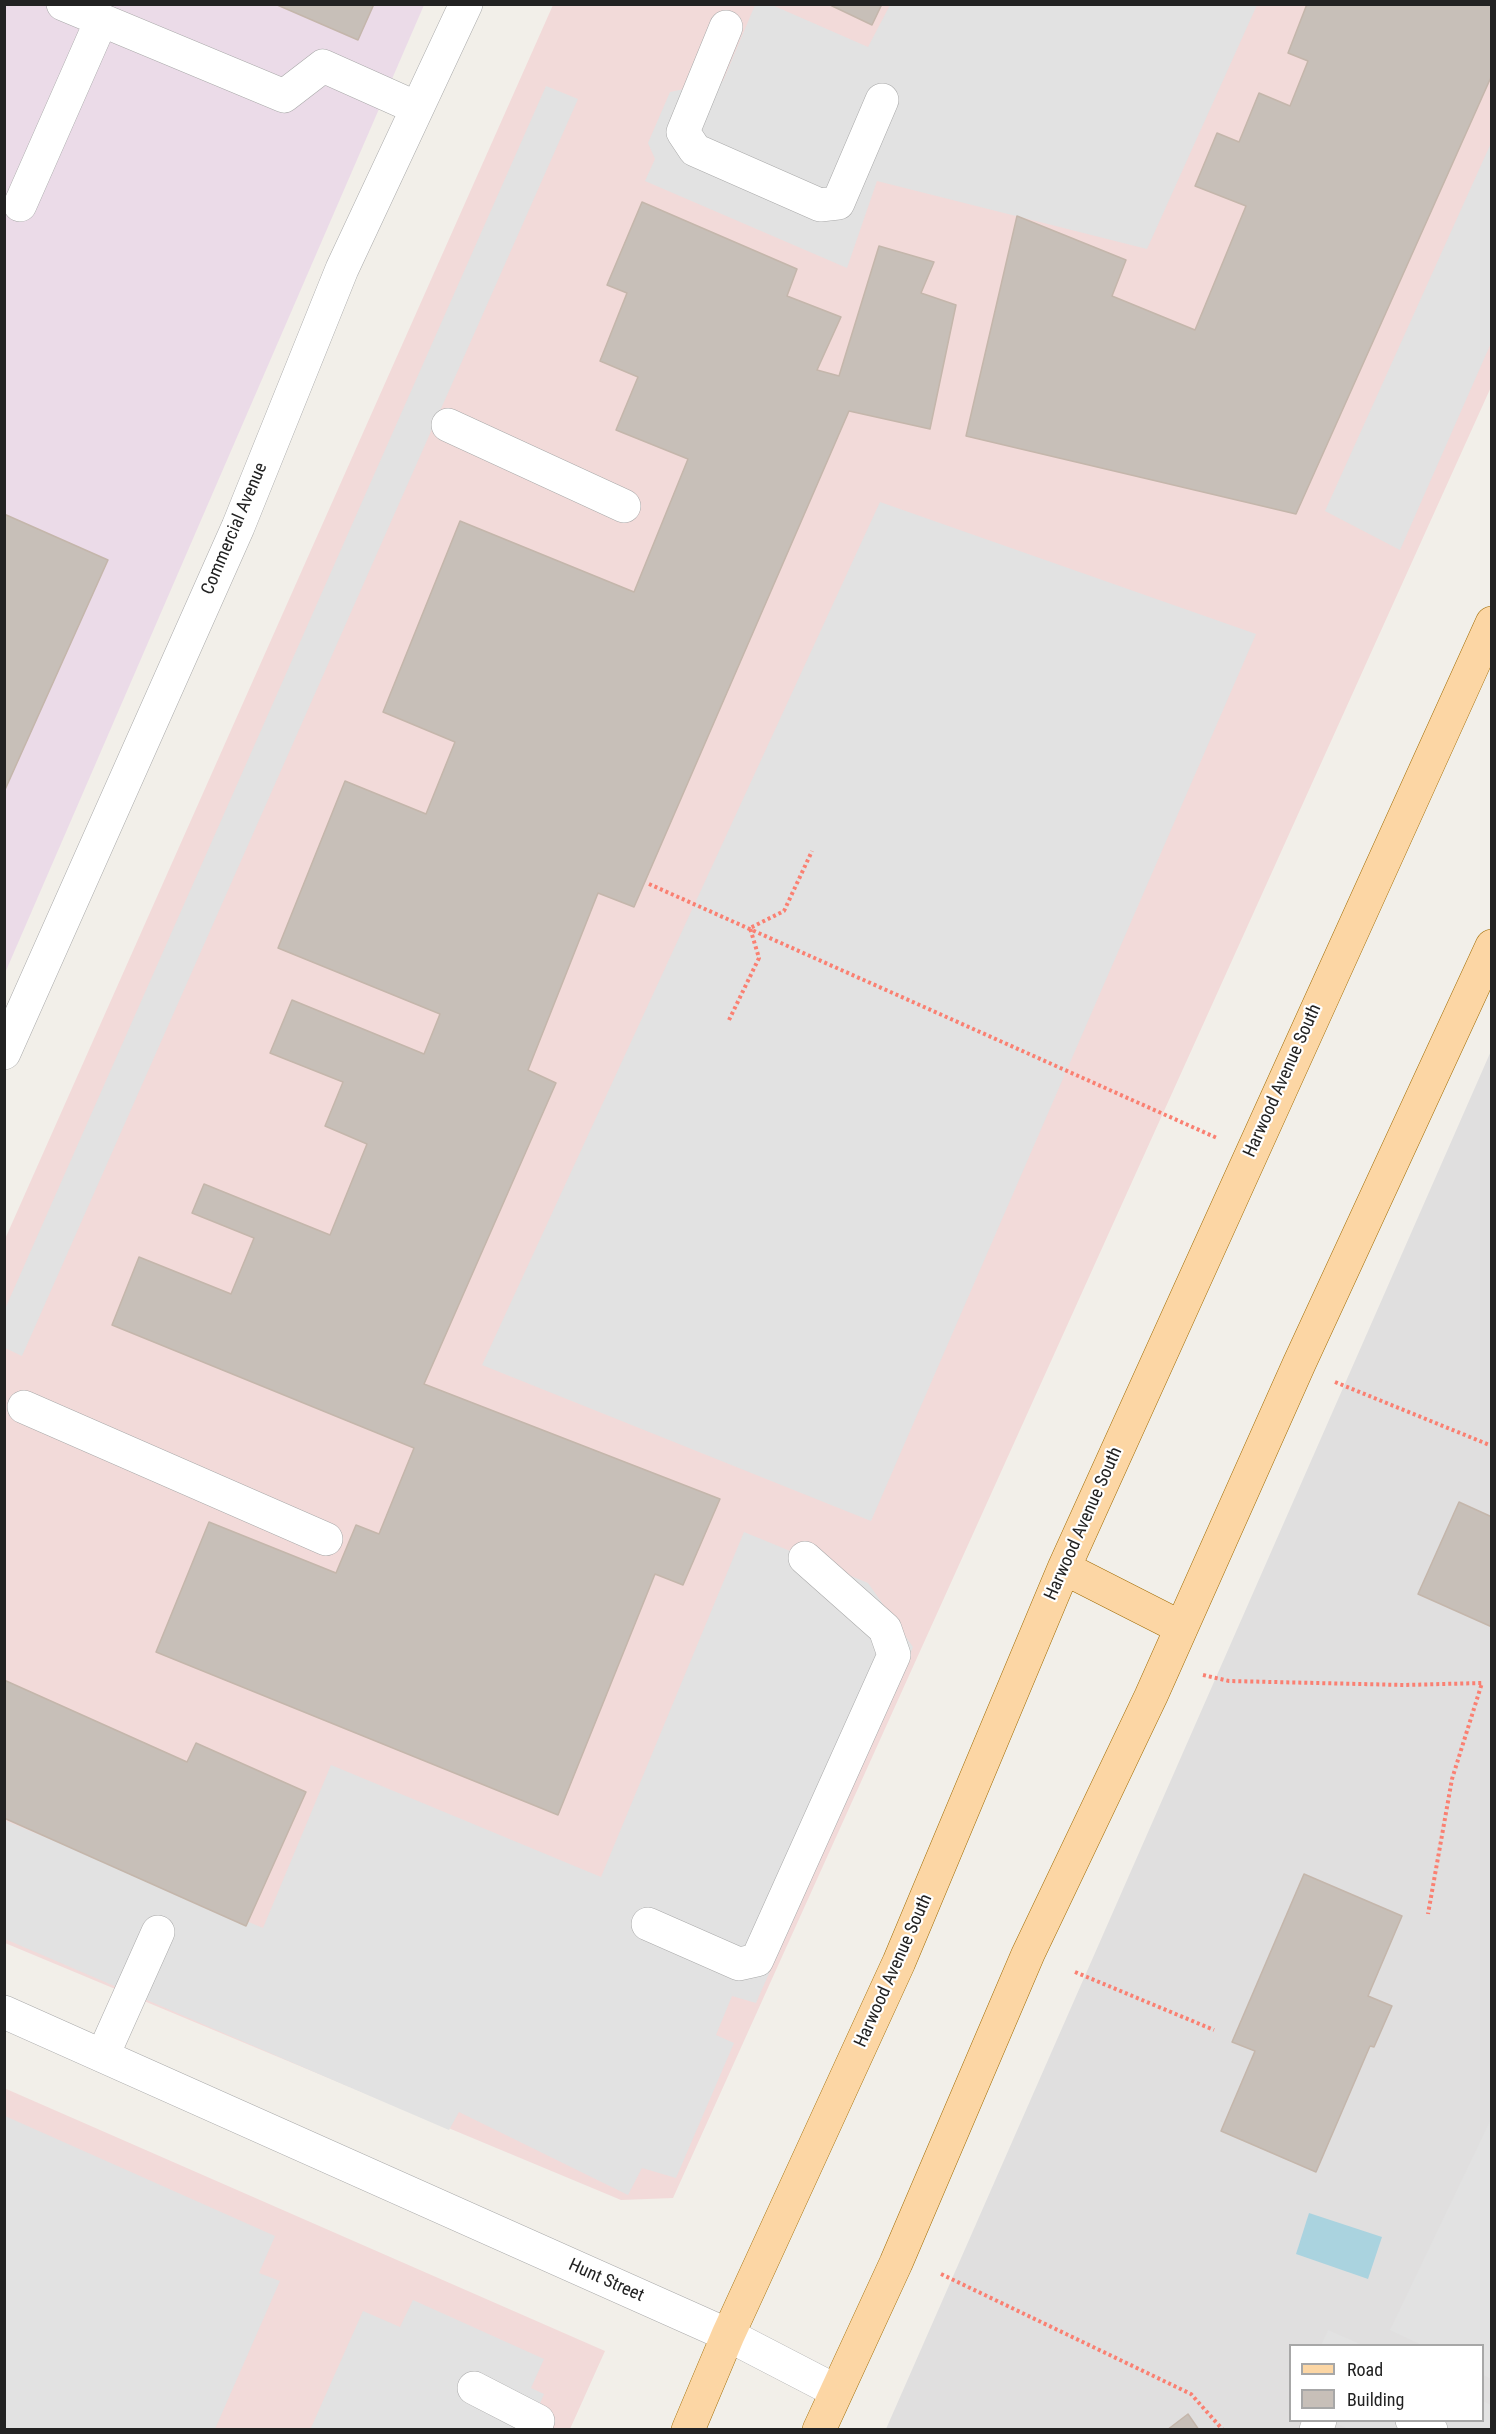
<!DOCTYPE html>
<html>
<head>
<meta charset="utf-8">
<style>
	body { margin:0 }
	#map { position:relative; width:1496px; height:2434px; overflow:hidden; background:#f2efe9; font-family:"Roboto Condensed",sans-serif }
	canvas { display:block }
	.frame { position:absolute; inset:0; border:6px solid #222; pointer-events:none }
	.legend { position:absolute; left:1289px; top:2344px; width:195px; height:78px; box-sizing:border-box; background:#fff; border:2px solid #a7a7a7; margin:0; padding:8px 10px; list-style:none; font-size:18px; color:#222 }
	.legend li { display:flex; align-items:center; gap:12px; height:30px }
	.legend b { width:30px; border:2px solid #a7a7a7 }
</style>
</head>
<body>
<div id="map">
<canvas width="1496" height="2434"></canvas>
<div class="frame"></div>
<ul class="legend">
<li><b style="height:8px;background:#fcd6a4"></b>Road</li>
<li><b style="height:16px;background:#c7bfb8"></b>Building</li>
</ul>
</div>
<script>
const ctx = document.querySelector('canvas').getContext('2d');
ctx.lineJoin = 'round';
function paint(path, color) { ctx.fillStyle = color; ctx.fill(path, 'evenodd'); }
function strokePath(path, color, width, dash) { ctx.strokeStyle = color; ctx.lineWidth = width; ctx.lineCap = dash ? 'butt' : 'round'; ctx.setLineDash(dash || []); ctx.stroke(path); }
function write(font, color, halo, rows, align = 'center') {
  ctx.font = font + ' "Roboto Condensed",sans-serif'; ctx.lineWidth = 4.5; ctx.setLineDash([]); ctx.textBaseline = 'middle'; ctx.strokeStyle = halo; ctx.fillStyle = color; for (const [text, x, y, turn = 0] of rows) {
    ctx.save(); ctx.translate(x, y); ctx.rotate((+turn || 0) * Math.PI / 180); ctx.textAlign = isNaN(turn) ? turn : align; if (halo) ctx.strokeText(text, 0, 0); ctx.fillText(text, 0, 0); ctx.restore();
  }
}
paint(new Path2D(`
	M1491,1051V2429H886ZM1290,2346H1482V2420H1290Z`), '#e0dfdf');
paint(new Path2D(`
	M553,5H1491V387L673,2198L621,2200L5,1943V1239Z
	M4,2088L605,2351L570,2429H5Z`), '#f2dad9');
paint(new Path2D(`
	M5,5H424L5,973Z`), '#ebdbe8');
paint(new Path2D(`
	M755,5H772L868,47L890,5H1257L1147,249L877,181L847,268L645,181L655,159L648,143L670,92L723,81Z
	M546,86L578,99L22,1356L5,1348V1309Z
	M1491,143V343L1400,550L1325,511Z
	M880,502L1256,634L871,1521L482,1365Z
	M744,1532L868,1583L913,1647L756,2003L732,1996L716,2035L734,2043L676,2178L642,2168L628,2195L459,2112L449,2130L5,1939L4,1820L263,1928L331,1765L601,1877Z
	M5,2116L275,2236L259,2273L280,2281L215,2429H5Z
	M1491,2119L1492,2379H1491L1483,2375L1482,2346L1422,2345L1390,2330Z
	M413,2300L544,2359L531,2388L544,2394L529,2429L310,2430L363,2311L400,2327Z
	M1328,2330L1362,2345H1321Z
	M1483,2401L1491,2405V2429H1349L1330,2421L1482,2420Z`), '#e2e2e2');
paint(new Path2D(`
	M1309,2213L1382,2237L1368,2279L1296,2254Z`), '#aad3df');
const building = new Path2D(`
	M275,4H374L358,40Z
	M828,4H882L872,25Z
	M1307,4H1492V75L1296,514L966,436L1017,216L1126,260L1112,296L1195,330L1246,206L1195,186L1217,133L1239,142L1259,93L1290,106L1308,61L1288,53Z
	M642,202L797,269L787,296L841,317L817,370L839,376L879,246L934,262L921,293L956,305L930,429L849,411L634,907L598,893L528,1070L556,1083L424,1384L720,1499L683,1585L655,1574L558,1815L156,1652L209,1522L336,1573L356,1525L379,1534L414,1448L112,1325L139,1257L231,1294L254,1238L192,1213L204,1184L330,1235L367,1144L325,1126L343,1082L270,1053L292,1000L424,1054L440,1014L278,948L345,781L426,814L455,742L383,712L460,521L634,592L688,459L616,430L638,377L600,361L627,293L607,285Z
	M4,514L108,560L4,792Z
	M1459,1502L1492,1517V1627L1418,1594Z
	M4,1680L187,1762L196,1743L306,1792L246,1926L4,1818Z
	M1304,1874L1402,1916L1368,1996L1392,2006L1374,2047L1370,2046L1316,2172L1221,2131L1255,2051L1232,2042Z
	M1188,2414L1199,2430H1167Z`);
paint(building, '#c7bfb8');
strokePath(building, '#c4b6ab', 1.5);
const minor = new Path2D(`
	M63,4L284,96L323,66L417,108
	M726,27L683,132L695,150L820,205L838,203L882,100
	M20,205L101,21
	M448,425L624,506
	M4,1053L238,527L342,269L466,4
	M24,1407L326,1539
	M648,1924L739,1964L757,1960L894,1655L885,1629L805,1558
	M4,2012L728,2335L836,2391
	M103,2055L158,1932
	M474,2388L538,2421L534,2430
	M1412,2420L1431,2430
	M1316,2430L1320,2420`);
const major = new Path2D(`
	M1064,1568L1180,1627
	M688,2430L728,2335L899,1962L1064,1568L1492,623
	M819,2430L896,2263L1028,1954L1151,1696L1299,1364L1492,946`);
strokePath(minor, '#a9a9a9', 34);
strokePath(major, '#a06b00', 34);
strokePath(new Path2D(`
	M649,884L1217,1138
	M729,1020L759,958L750,928L784,911L812,851
	M1335,1382L1492,1446
	M1203,1675L1229,1681L1404,1685L1482,1683L1452,1779L1428,1914
	M1075,1972L1214,2030
	M941,2274L1191,2394L1223,2430`), '#fa8072', 4, [3, 3]);
strokePath(minor, '#fff', 33);
strokePath(major, '#fcd6a4', 33);
write('18px', '#222', '#fff', [
	["Commercial Avenue",235,529,-67],
	["Harwood Avenue South",1283,1081,-66],
	["Harwood Avenue South",1084,1524,-66],
	["Harwood Avenue South",894,1971,-66],
	["Hunt Street",606,2281,24]
]);
</script>
</body>
</html>
